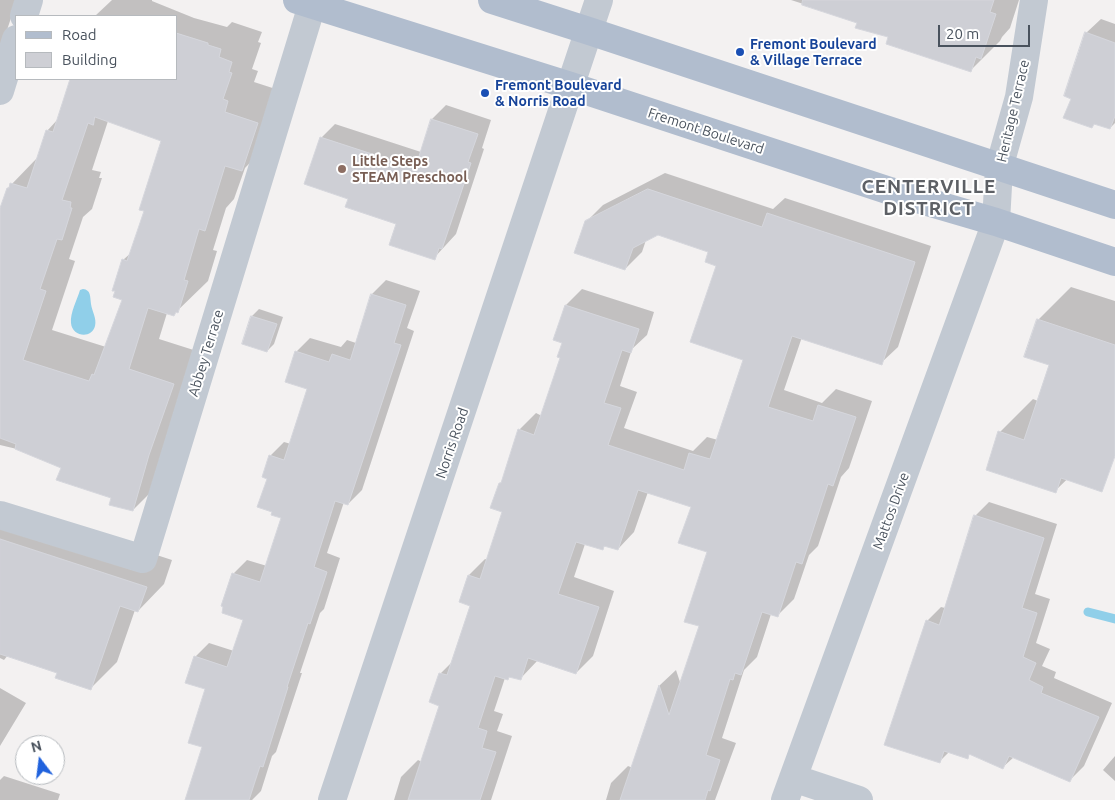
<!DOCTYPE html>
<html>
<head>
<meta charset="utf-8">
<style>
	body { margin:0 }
	#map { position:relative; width:1115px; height:800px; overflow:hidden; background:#f3f1f1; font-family:Ubuntu,sans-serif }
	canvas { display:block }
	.legend { position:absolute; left:15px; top:15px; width:162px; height:65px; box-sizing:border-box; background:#fff; border:1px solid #b6babe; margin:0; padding:6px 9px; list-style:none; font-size:15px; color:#49525d }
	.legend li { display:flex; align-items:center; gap:10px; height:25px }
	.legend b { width:25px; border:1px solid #b6babe }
	.north { position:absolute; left:15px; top:735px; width:50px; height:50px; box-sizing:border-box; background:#fff; border:1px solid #b6babe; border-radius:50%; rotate:345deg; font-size:14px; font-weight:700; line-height:20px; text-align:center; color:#49525d }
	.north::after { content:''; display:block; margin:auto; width:18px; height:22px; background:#2062dd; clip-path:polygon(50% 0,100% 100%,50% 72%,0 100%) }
	.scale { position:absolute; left:938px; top:25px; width:92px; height:22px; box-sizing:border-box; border:2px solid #49525d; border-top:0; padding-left:6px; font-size:15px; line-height:18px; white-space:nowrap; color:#49525d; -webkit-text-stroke:4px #fff; paint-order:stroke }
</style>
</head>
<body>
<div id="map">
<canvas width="1115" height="800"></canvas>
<ul class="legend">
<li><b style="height:6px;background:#b1bdce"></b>Road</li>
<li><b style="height:14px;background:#cecfd5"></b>Building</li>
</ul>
<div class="north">N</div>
<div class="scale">20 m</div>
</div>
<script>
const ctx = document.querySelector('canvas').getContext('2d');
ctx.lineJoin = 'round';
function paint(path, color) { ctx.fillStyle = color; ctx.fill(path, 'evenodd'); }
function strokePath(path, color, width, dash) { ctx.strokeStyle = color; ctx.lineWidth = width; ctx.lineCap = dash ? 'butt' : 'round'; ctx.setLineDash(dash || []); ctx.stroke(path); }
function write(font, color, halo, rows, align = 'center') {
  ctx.font = font + ' Ubuntu,sans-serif'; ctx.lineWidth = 4; ctx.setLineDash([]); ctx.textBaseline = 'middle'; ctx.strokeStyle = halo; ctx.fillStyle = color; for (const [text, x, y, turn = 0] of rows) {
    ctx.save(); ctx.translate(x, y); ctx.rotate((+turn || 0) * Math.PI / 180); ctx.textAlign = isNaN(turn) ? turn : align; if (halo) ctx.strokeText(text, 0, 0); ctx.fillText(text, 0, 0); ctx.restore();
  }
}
paint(new Path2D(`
	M83,289C91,290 90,296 91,304C92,311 97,319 95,326C92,339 72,337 71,323C70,313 77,300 80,290Z`), '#90cfe9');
paint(new Path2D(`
	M0,0H17L0,51Z
	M112,0H152V1L194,18L227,27L232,22L262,32L258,42L261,43L252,69L258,71L254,82L288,93L272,140L245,168L234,199L226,208L213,250L217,251L208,281L173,315L167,313L159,339L203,353L163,480L133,510L62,467L21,450L0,445V212L8,188L39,156L47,131L58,119L71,79H176V16H95ZM108,121L162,140L145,211L132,252L123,260L124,299L106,347L52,330L75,261L69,259L83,217L92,209L102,178H99L101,172L92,170Z
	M791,0H1019L1010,28L1002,37L1000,41L971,70L859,22Z
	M1101,19L1115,24V123L1110,128L1096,123L1092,126L1072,98L1086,33Z
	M446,105L491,120L482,148L484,149L456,234L434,258L398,223L350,198L321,138L335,124L421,152L432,119Z
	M665,173L773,209L785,198L931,246L898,347L881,363L802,337L784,390L822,403L836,389L872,401L849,468L841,477L818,546L809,555L794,599L777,616L771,614L757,657L744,670L722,738L736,743L715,800H606L611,783L628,766L633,768L660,685L676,670L681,685L700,626L709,552L692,506L648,492L634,532L618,549L606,545L602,549L585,544L574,577L614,591L593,656L576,673L538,660L520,679L511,676L507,679L505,678L494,711L503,714L497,731L512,736L491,800H394L401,777L418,760L422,762L441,705L440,674L454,660L472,606L469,575L485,559L488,560L503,511L500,483L503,481L519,430L536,413L542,416L561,358L566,305L582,289L654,312L647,335L632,349L620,386L637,392L624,428L693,451L707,437L718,440L745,359L717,265L710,251L658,234L646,240L642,252L625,269L586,222L603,205Z
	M386,280L420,291L407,328L414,331L362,490L348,504L344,502L327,553L340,558L324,609L320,613L300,673H302L276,752L272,756L261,791L252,800H186L204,747L206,689L195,657L209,643L234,651L245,619L233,574L247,560L267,566L283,517L269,478L270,456L284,442L291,444L309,388L296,352L310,338L341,347L347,340L356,343L372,294Z
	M1071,287L1115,301V379L1089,458L1055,491L1000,432L1033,399L1038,401L1051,365L1038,320Z
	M259,309L283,317L274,344L267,351L243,343L252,316Z
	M989,502L1057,524L1035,594L1050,599L1036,643L1050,649L1042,666L1056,672L1054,678L1112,703L1084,766L1070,780L1014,757L1003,767L971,753L967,757L950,751L939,762L927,621L941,607L945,608L975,516Z
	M0,504L172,560L164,584L138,611L135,610L117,662L90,689L58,672L8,655L4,660L0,658Z
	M0,688L26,703L0,746Z
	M1115,756V781L1103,770Z
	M4,776L60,794L58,800H0V780Z`), '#0003');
strokePath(new Path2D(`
	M1088,612L1115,619`), '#90cfe9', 9);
const building = new Path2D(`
	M803,0H994L990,12L996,14L981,59L976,57L971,72L886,44L888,37L855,28L857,23L802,5Z
	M1085,32L1115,43V116L1110,129L1094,124L1092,128L1063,118L1071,99L1064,96Z
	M176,33L208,43V45L221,49L219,57L232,62L229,72L232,73L223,99L228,101L225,112L258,123L242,171L225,166L205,231L199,229L184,280L188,281L178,313L176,312L174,316L148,308L129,369L174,384L149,455L133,511L109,505L111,498L56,480L61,468L15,449L16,444L0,438V208L7,188H9L10,183L27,188L46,130L53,132L70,79H176ZM95,117L161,141L139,210L144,211L127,261L122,259L112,291H115L113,297L122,300L94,375L92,374L89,381L23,360L46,291L40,289L57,239L62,240L72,208H70L71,202L62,200L88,123L93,125Z
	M431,119L478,134L468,162L471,163L442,249L439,248L435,260L389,245L396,224L345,207L348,199L304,184L320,137L415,168Z
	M648,189L762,227L767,213L915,262L882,365L792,336L768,407L813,421L818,405L856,417L833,486L828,484L802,564L796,562L778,617L762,612L741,675L735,673L733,680L730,679L706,755L720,760L710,791L708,790L705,800H620L659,685L669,715L699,626L684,622L707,552L678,543L691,507L638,490L618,550L604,546L603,550L576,542L558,594L599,607L576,674L528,658L521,680L509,677L508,680L495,676L478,728L487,731L482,748L496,752L480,800H408L439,706L429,702L439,673L447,675L470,606L459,602L468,575L480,579L502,512L490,508L499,483H501L518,429L534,435L560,358L557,357L562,343L553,340L565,305L639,329L631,353L622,350L604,403L621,408L608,445L684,470L689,453L710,459L743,360L690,342L716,266L705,262L708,252L658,235L633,248L625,270L574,253L585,221Z
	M371,294L406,305L394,343L401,345L348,505L335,501L314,567L327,572L310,624L308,623L287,687H288L263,767L260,766L249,800H185L202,747L188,743L205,689L185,683L194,656L227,667L243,620L222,613L223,607L221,606L232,573L260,582L281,518L271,515L272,512L257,507L267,479L262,477L269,455L284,460L307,389L285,382L295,351L329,362L332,354L350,360Z
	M251,316L277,324L267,352L242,344Z
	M1037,319L1115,345V456L1102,492L1061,478L1056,493L986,470L998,431L1024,440L1049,365L1024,357Z
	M974,515L1044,538L1022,608L1037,613L1023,657L1036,663L1029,680L1043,687L1041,693L1099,717L1070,782L1009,756L1003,769L969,754L968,759L944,751L940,763L884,745L926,620L939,625Z
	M0,539L147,587L138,612L120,606L91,690L55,678L57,673L0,654Z`);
paint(building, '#cecfd5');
strokePath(building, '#d5d6dc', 1);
strokePath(new Path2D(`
	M24,16L29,0
	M0,91L16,39
	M0,515L143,559L312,5
	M793,778L859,800
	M332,800L599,0
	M785,800L996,222L999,168L1019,97L1034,0`), '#c2c9d2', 28);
strokePath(new Path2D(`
	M297,0L571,86L890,191L996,222L1115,262
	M492,0L589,31L1115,205`), '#b1bdce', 28);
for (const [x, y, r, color] of [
	[740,52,5,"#1a4fb4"],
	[485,93,5,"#1a4fb4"],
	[342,169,5,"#8d6e63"]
]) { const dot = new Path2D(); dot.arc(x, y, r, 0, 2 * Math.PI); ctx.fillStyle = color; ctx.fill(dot); strokePath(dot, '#fff', 2); }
write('bold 14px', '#164399', '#fff', [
	["Fremont Boulevard",750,44],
	["& Village Terrace",750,60],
	["Fremont Boulevard",495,85],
	["& Norris Road",495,101]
], 'left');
write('14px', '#49525d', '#fff', [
	["Heritage Terrace",1013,111,-77],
	["Fremont Boulevard",706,131,18],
	["Abbey Terrace",206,353,-73],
	["Norris Road",452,443,-71],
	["Mattos Drive",891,511,-70]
]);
write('bold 14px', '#785e54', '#fff', [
	["Little Steps",352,161],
	["STEAM Preschool",352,177]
], 'left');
ctx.letterSpacing = '1px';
write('bold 19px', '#5d6065', '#fff', [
	["CENTERVILLE",929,187],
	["DISTRICT",929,209]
]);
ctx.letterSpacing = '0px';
</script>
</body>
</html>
